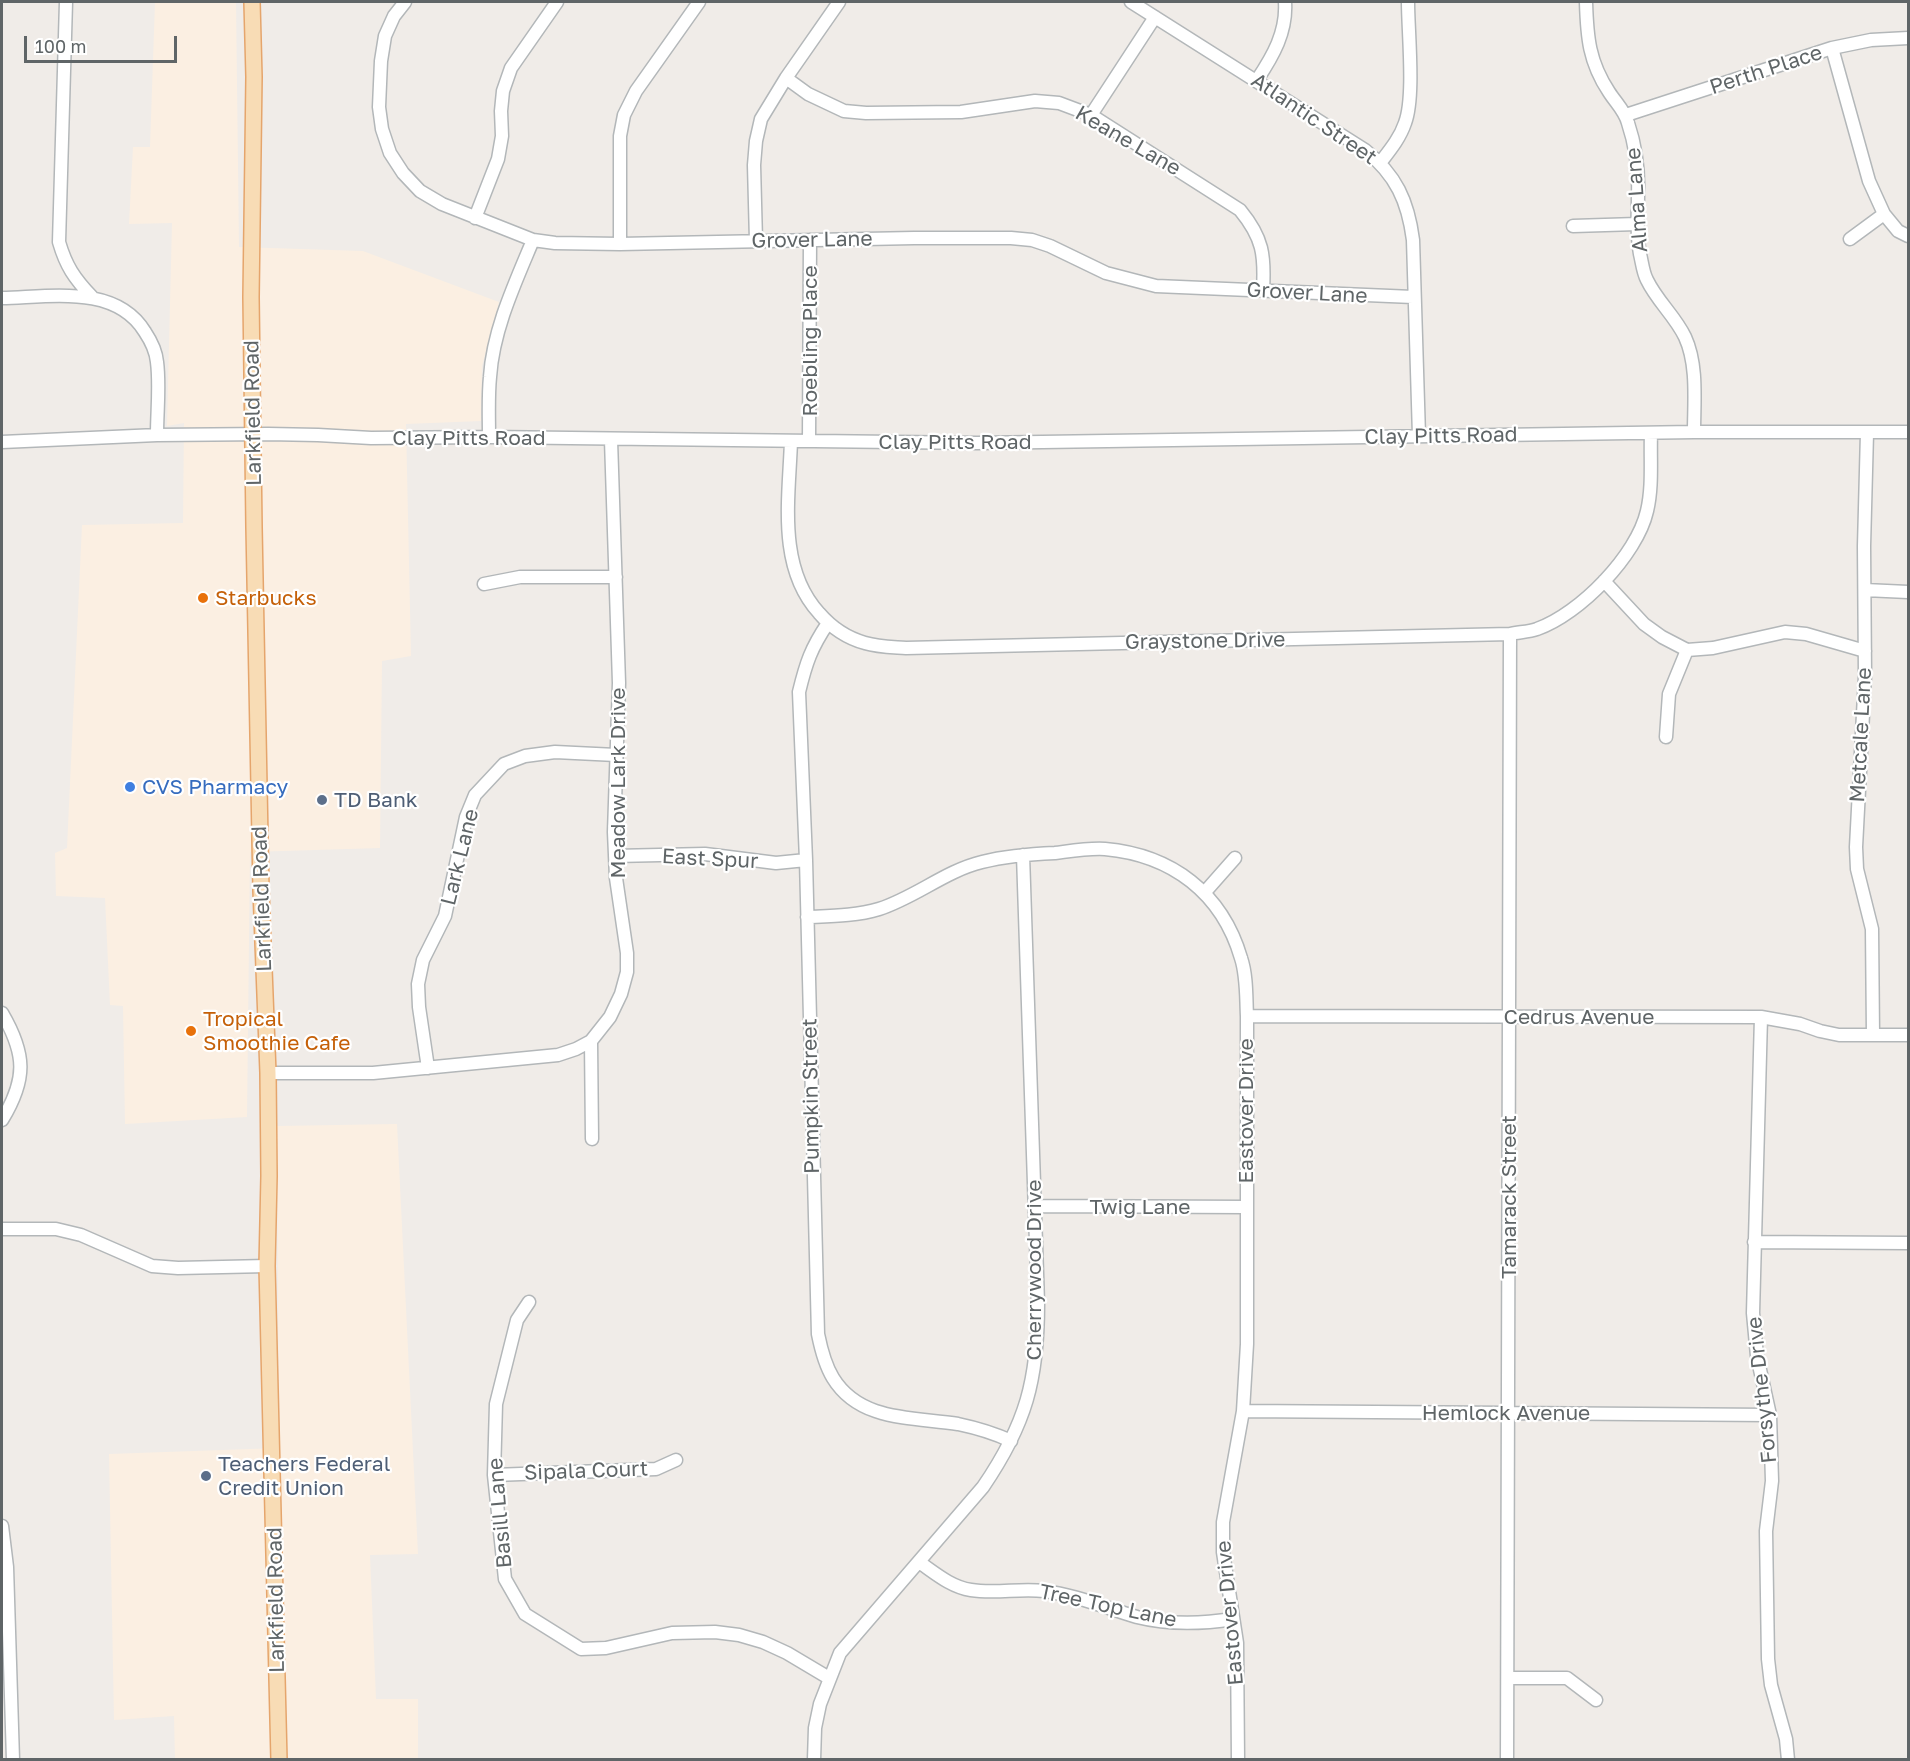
<!DOCTYPE html>
<html>
<head>
<meta charset="utf-8">
<style>
	body { margin:0 }
	#map { position:relative; width:1910px; height:1761px; overflow:hidden; background:#f0ece8; font-family:"Golos Text",sans-serif }
	canvas { display:block }
	.frame { position:absolute; inset:0; border:3px solid #5f6567; pointer-events:none }
	.scale { position:absolute; left:24px; top:36px; width:153px; height:27px; box-sizing:border-box; border:3px solid #5f6567; border-top:0; padding-left:8px; font-size:18px; line-height:21px; white-space:nowrap; color:#5f6567; -webkit-text-stroke:4px #fff; paint-order:stroke }
</style>
</head>
<body>
<div id="map">
<canvas width="1910" height="1761"></canvas>
<div class="frame"></div>
<div class="scale">100 m</div>
</div>
<script>
const ctx = document.querySelector('canvas').getContext('2d');
ctx.lineJoin = 'round';
function paint(path, color) { ctx.fillStyle = color; ctx.fill(path, 'evenodd'); }
function strokePath(path, color, width, dash) { ctx.strokeStyle = color; ctx.lineWidth = width; ctx.lineCap = dash ? 'butt' : 'round'; ctx.setLineDash(dash || []); ctx.stroke(path); }
function write(font, color, halo, rows, align = 'center') {
  ctx.font = font + ' "Golos Text",sans-serif'; ctx.lineWidth = 4.5; ctx.setLineDash([]); ctx.textBaseline = 'middle'; ctx.strokeStyle = halo; ctx.fillStyle = color; for (const [text, x, y, turn = 0] of rows) {
    ctx.save(); ctx.translate(x, y); ctx.rotate((+turn || 0) * Math.PI / 180); ctx.textAlign = isNaN(turn) ? turn : align; if (halo) ctx.strokeText(text, 0, 0); ctx.fillText(text, 0, 0); ctx.restore();
  }
}
paint(new Path2D(`
	M155,2H236L239,247L363,251L499,302L482,366L481,421L406,424L411,656L382,661L380,848L250,852L247,1117L125,1124L123,1006L110,1005L105,898L56,896L55,853L67,848L82,525L183,523L184,423L167,426L172,223L129,224L133,147H150Z
	M397,1124L418,1554L370,1555L376,1699H418V1759H175L174,1716L114,1720L109,1454L279,1448L277,1126Z`), '#fbefe2');
const minor = new Path2D(`
	M66,2L59,242C66,266 74,278 92,297
	M405,2L394,16L385,36L381,61L379,107L382,129L390,153L403,173L420,191L442,204L533,240L555,243L620,244L914,238H1011L1032,240L1050,246L1106,273L1156,286L1413,297
	M1131,2L1365,150C1396,175 1408,201 1413,240L1419,436
	M1586,2C1587,37 1589,62 1609,92C1616,103 1625,111 1628,123C1636,147 1639,170 1638,195C1638,215 1636,234 1640,254C1642,262 1643,273 1647,280C1657,301 1675,316 1685,337C1698,365 1694,402 1694,432
	M1832,48L1869,181L1884,214L1898,231L1908,236
	M786,78L808,94L844,111L866,113L961,112L1035,101L1059,103L1091,115L1240,210C1263,238 1265,255 1263,290
	M1257,80C1273,56 1287,32 1285,2
	M1091,115L1155,17
	M1626,115L1832,48L1871,40L1908,38
	M1380,163C1390,150 1400,138 1405,123C1415,97 1408,32 1408,2
	M475,218L498,159L502,136L501,111L503,91L511,68L557,2
	M1573,226L1637,224
	M1850,239L1884,214
	M756,241L754,165L756,141L761,119L786,78L839,2
	M620,244V136L624,115L636,91L699,2
	M2,298C50,297 116,284 145,332C151,341 156,351 157,362C160,385 157,411 157,435
	M1867,433L1864,546L1865,676L1856,847L1857,869L1872,929L1873,1035
	M489,437C489,417 488,397 490,377C493,330 515,283 533,240
	M791,441C789,499 777,567 819,613C831,627 847,638 865,643C878,647 893,647 906,648L1510,634C1519,632 1529,632 1537,629C1580,614 1637,555 1647,511C1653,486 1650,459 1651,433
	M809,441L810,240
	M2,442L157,435L268,434L318,435L371,438L489,437L977,443L1694,432H1908
	M1604,581L1644,624L1662,637L1687,650L1713,648L1785,632L1806,634L1865,651
	M484,584L520,577H616
	M1865,590L1908,592
	M828,623C811,648 806,663 799,692L806,860L818,1334C821,1349 825,1365 833,1378C860,1422 914,1417 958,1424C977,1428 994,1433 1011,1441
	M1666,737L1669,694L1687,650
	M615,856L705,854L776,863L806,860
	M1205,892L1235,858
	M807,917C831,916 856,916 879,909C916,897 945,871 982,862C1006,856 1030,854 1055,853C1071,851 1088,848 1105,849C1172,855 1222,893 1241,958C1247,976 1246,997 1247,1016V1344L1243,1411L1223,1522V1552L1237,1643L1238,1760
	M2,1013C26,1054 27,1079 2,1120
	M1247,1016L1761,1017L1800,1024L1820,1031L1839,1035H1908
	M1761,1017L1753,1313L1757,1356L1770,1415L1772,1481L1766,1531L1768,1659L1771,1685L1786,1739L1788,1760
	M591,1041L592,1139
	M428,1068L419,1007L418,984L423,960L445,916L466,817L475,795L504,764L525,756L555,752L616,755
	M268,1073H373L558,1055L576,1049L591,1041L610,1017L621,994L627,972V953L616,878L614,832L619,683L611,440
	M1035,1206L1246,1207
	M2,1229H56L81,1235L152,1266L178,1268L267,1266
	M1754,1242L1908,1243
	M529,1302L517,1320L496,1404L494,1475L505,1579L525,1614L581,1649L606,1648L672,1633L715,1632L739,1635L763,1642L787,1653L829,1678
	M1243,1411L1770,1415
	M494,1475L656,1469L676,1460
	M2,1526L7,1567L13,1760
	M919,1562C935,1573 951,1587 971,1590C995,1594 1020,1588 1044,1591C1076,1595 1106,1608 1137,1617C1169,1625 1201,1624 1233,1619
	M1508,1678H1567L1596,1700
	M814,1760L815,1728L820,1704L840,1653L983,1487C1026,1424 1038,1380 1038,1303L1023,855
	M1507,1760L1510,634`);
const major = new Path2D(`
	M252,2L254,77L251,297L254,527L261,890L268,1073L269,1176L267,1266L279,1760`);
strokePath(minor, '#b3b7b9', 15);
strokePath(major, '#e5a56c', 18);
strokePath(minor, '#fff', 12);
strokePath(major, '#f8dcb5', 15);
for (const [x, y, r, color] of [
	[203,598,6,"#e8710a"],
	[130,787,6,"#3f7fe0"],
	[322,800,6,"#5c6f8a"],
	[191,1031,6,"#e8710a"],
	[206,1476,6,"#5c6f8a"]
]) { const dot = new Path2D(); dot.arc(x, y, r, 0, 2 * Math.PI); ctx.fillStyle = color; ctx.fill(dot); strokePath(dot, '#fff', 2); }
write('21px', '#5f6567', '#fff', [
	["Perth Place",1766,70,-18],
	["Atlantic Street",1314,119,34],
	["Keane Lane",1128,141,30],
	["Alma Lane",1637,200,-94],
	["Grover Lane",812,240,-1],
	["Grover Lane",1307,293,3],
	["Roebling Place",810,341,-90],
	["Larkfield Road",253,413,-91],
	["Clay Pitts Road",1441,436,-1],
	["Clay Pitts Road",469,438],
	["Clay Pitts Road",955,442],
	["Graystone Drive",1205,641,-1],
	["Metcale Lane",1861,735,-87],
	["Meadow Lark Drive",618,783,-90],
	["Lark Lane",460,857,-76],
	["East Spur",710,859,3],
	["Larkfield Road",262,899,-92],
	["Cedrus Avenue",1579,1017],
	["Pumpkin Street",811,1096,-91],
	["Eastover Drive",1246,1111,-90],
	["Tamarack Street",1509,1197,-90],
	["Twig Lane",1140,1207],
	["Cherrywood Drive",1034,1270,-90],
	["Forsythe Drive",1762,1390,-96],
	["Hemlock Avenue",1506,1413],
	["Sipala Court",586,1471,-2],
	["Basill Lane",500,1513,-95],
	["Larkfield Road",276,1600,-91],
	["Tree Top Lane",1108,1606,12],
	["Eastover Drive",1230,1613,-95]
]);
write('21px', '#c56008', '#fff', [
	["Starbucks",215,598],
	["Tropical",203,1019],
	["Smoothie Cafe",203,1043]
], 'left');
write('21px', '#366cbe', '#fff', [
	["CVS Pharmacy",142,787]
], 'left');
write('21px', '#4e5e75', '#fff', [
	["TD Bank",334,800],
	["Teachers Federal",218,1464],
	["Credit Union",218,1488]
], 'left');
</script>
</body>
</html>
